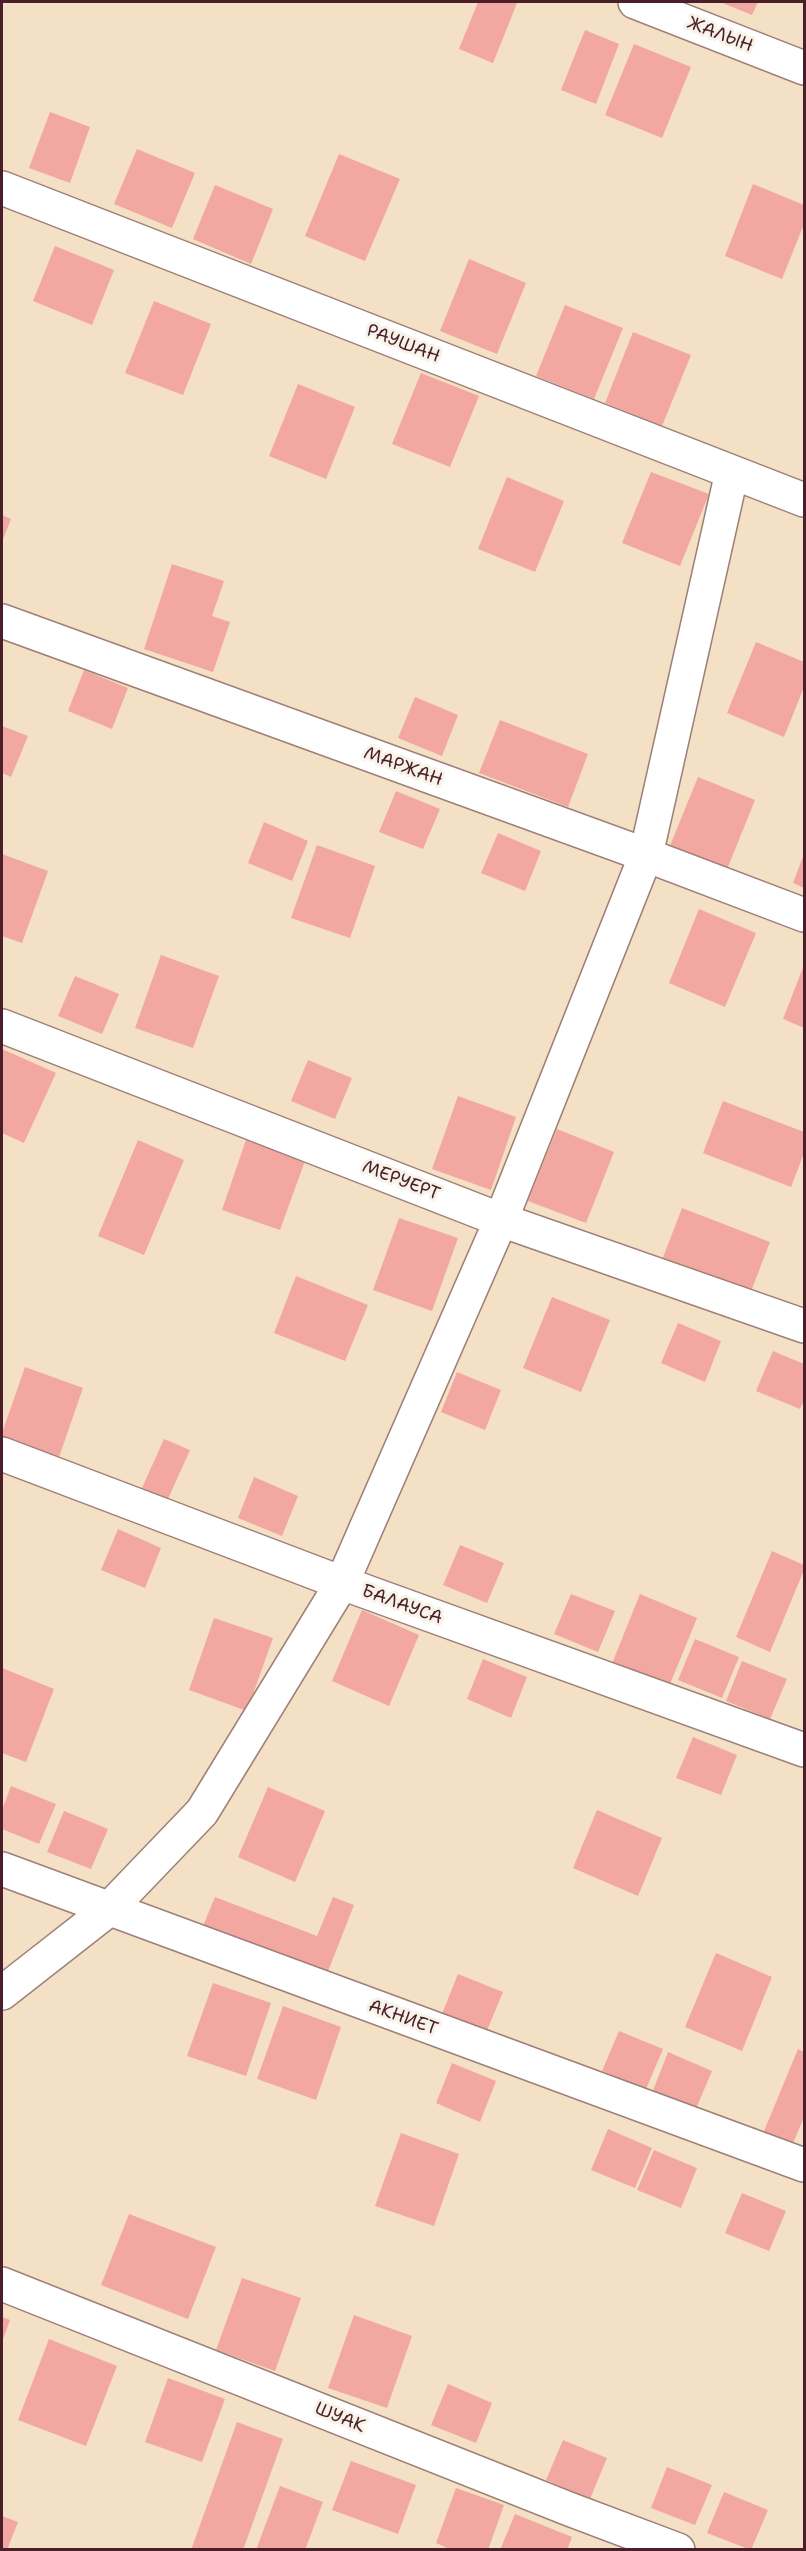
<!DOCTYPE html>
<html>
<head>
<meta charset="utf-8">
<style>
	body { margin:0 }
	#map { position:relative; width:806px; height:2551px; overflow:hidden; background:#f4e0c5; font-family:"Shantell Sans",sans-serif }
	canvas { display:block }
	.frame { position:absolute; inset:0; border:3px solid #4a1f2b; pointer-events:none }
</style>
</head>
<body>
<div id="map">
<canvas width="806" height="2551"></canvas>
<div class="frame"></div>
</div>
<script>
const ctx = document.querySelector('canvas').getContext('2d');
ctx.lineJoin = 'round';
function paint(path, color) { ctx.fillStyle = color; ctx.fill(path, 'evenodd'); }
function strokePath(path, color, width, dash) { ctx.strokeStyle = color; ctx.lineWidth = width; ctx.lineCap = dash ? 'butt' : 'round'; ctx.setLineDash(dash || []); ctx.stroke(path); }
function write(font, color, halo, rows, align = 'center') {
  ctx.font = font + ' "Shantell Sans",sans-serif'; ctx.lineWidth = 6; ctx.setLineDash([]); ctx.textBaseline = 'middle'; ctx.strokeStyle = halo; ctx.fillStyle = color; for (const [text, x, y, turn = 0] of rows) {
    ctx.save(); ctx.translate(x, y); ctx.rotate((+turn || 0) * Math.PI / 180); ctx.textAlign = isNaN(turn) ? turn : align; if (halo) ctx.strokeText(text, 0, 0); ctx.fillText(text, 0, 0); ctx.restore();
  }
}
paint(new Path2D(`
	M478,2L517,3L493,63L459,49Z
	M720,2H758L752,15Z
	M585,30L619,44L596,104L561,90Z
	M634,44L691,67L662,138L605,115Z
	M50,112L90,127L70,183L29,168Z
	M137,149L195,173L172,228L114,204Z
	M339,154L400,179L365,261L305,236Z
	M753,184L804,205V224L782,279L725,256Z
	M215,185L273,209L251,264L193,239Z
	M55,246L114,270L92,325L33,301Z
	M469,259L526,283L497,354L440,331Z
	M154,301L211,324L183,395L125,373Z
	M565,305L623,328L594,399L536,376Z
	M633,332L691,355L662,426L605,403Z
	M421,373L479,396L450,467L392,444Z
	M298,384L355,407L326,479L269,456Z
	M651,472L709,494L680,566L622,543Z
	M507,477L564,501L535,572L478,549Z
	M2,515L11,519L2,542Z
	M172,564L224,581L212,616L230,622L213,672L144,649Z
	M756,642L804,662V687L784,737L727,713Z
	M84,670L128,688L112,729L68,711Z
	M415,697L458,715L442,756L398,738Z
	M500,720L588,754L568,807L479,773Z
	M2,726L28,736L11,777L2,773Z
	M698,777L755,800L726,872L669,848Z
	M396,791L440,809L423,849L379,832Z
	M264,822L308,841L292,881L248,863Z
	M498,833L541,851L525,891L481,873Z
	M317,845L375,866L350,938L291,918Z
	M2,854L48,871L22,943L2,936Z
	M804,854V888L793,883Z
	M699,909L756,933L725,1007L669,983Z
	M161,955L219,976L193,1048L135,1028Z
	M804,965V1028L783,1019Z
	M75,976L119,994L102,1034L58,1016Z
	M2,1049L56,1073L24,1143L2,1133Z
	M308,1060L352,1078L335,1119L291,1101Z
	M458,1096L516,1117L491,1190L432,1169Z
	M723,1101L804,1132V1153L791,1187L703,1153Z
	M557,1129L614,1152L586,1223L528,1201Z
	M247,1137L306,1158L280,1230L222,1210Z
	M138,1140L184,1160L144,1255L98,1236Z
	M682,1208L770,1242L750,1294L662,1260Z
	M399,1218L458,1238L432,1311L373,1290Z
	M296,1276L368,1305L345,1361L274,1333Z
	M552,1297L610,1320L581,1392L523,1368Z
	M678,1323L721,1341L705,1382L661,1363Z
	M773,1351L804,1364V1400L800,1409L756,1391Z
	M25,1367L83,1388L58,1460L2,1441V1433Z
	M457,1372L501,1390L485,1430L441,1412Z
	M164,1439L190,1450L168,1499L142,1488Z
	M254,1477L298,1496L282,1536L238,1518Z
	M118,1529L161,1548L145,1588L101,1570Z
	M460,1545L504,1563L487,1603L443,1585Z
	M772,1551L804,1565V1570L770,1652L736,1637Z
	M571,1594L615,1611L598,1652L554,1634Z
	M640,1594L697,1618L668,1689L611,1666Z
	M362,1610L419,1635L389,1706L332,1681Z
	M214,1618L273,1638L247,1711L189,1690Z
	M695,1639L739,1657L722,1698L678,1680Z
	M483,1659L527,1677L511,1718L467,1699Z
	M742,1661L787,1679L770,1719L726,1701Z
	M2,1668L54,1689L26,1762L2,1753Z
	M693,1737L737,1755L721,1795L676,1778Z
	M11,1786L56,1804L39,1844L2,1829V1810Z
	M268,1787L325,1811L295,1882L238,1857Z
	M597,1810L662,1838L638,1896L573,1868Z
	M64,1811L108,1829L91,1869L47,1852Z
	M215,1897L317,1936L333,1897L354,1905L327,1974L203,1926Z
	M716,1953L772,1977L742,2051L685,2027Z
	M458,1974L503,1992L486,2033L442,2014Z
	M213,1983L271,2003L246,2076L187,2056Z
	M283,2006L341,2027L316,2100L257,2079Z
	M619,2031L663,2049L646,2089L602,2071Z
	M798,2049L804,2052V2117L791,2148L762,2136Z
	M668,2052L712,2071L695,2111L652,2093Z
	M452,2063L496,2081L480,2122L436,2103Z
	M608,2129L652,2148L635,2188L591,2170Z
	M401,2133L459,2154L434,2226L375,2206Z
	M654,2150L697,2168L681,2208L637,2190Z
	M742,2193L786,2211L769,2251L725,2233Z
	M129,2214L216,2247L188,2319L101,2285Z
	M242,2278L301,2298L275,2371L216,2350Z
	M354,2315L412,2336L387,2408L328,2388Z
	M2,2317L10,2320L2,2342Z
	M49,2339L117,2366L86,2446L18,2420Z
	M168,2378L225,2399L202,2462L145,2442Z
	M448,2384L492,2403L476,2443L431,2425Z
	M237,2422L283,2439L243,2550H191Z
	M563,2440L607,2458L590,2499L546,2480Z
	M351,2461L416,2485L398,2534L332,2510Z
	M667,2467L712,2485L695,2525L651,2508Z
	M280,2486L323,2502L305,2550H256Z
	M456,2488L504,2505L488,2550H452L436,2543Z
	M724,2492L768,2510L751,2550L707,2533Z
	M515,2514L572,2537L567,2550H500Z
	M2,2516L18,2522L7,2550H2Z`), '#f3a7a1');
const minor = new Path2D(`
	M635,2L804,68
	M2,188L804,500
	M2,621L646,855L804,915
	M2,1026L501,1220L804,1326
	M2,1454L342,1583L804,1750
	M2,1869L804,2165
	M2,1993L108,1910L202,1812L342,1583L501,1220L646,855L732,472
	M2,2284L569,2509L678,2550`);
strokePath(minor, '#9f8078', 36);
strokePath(minor, '#fff', 33);
write('18px', '#4a1f2b', '#f7f3e8', [
	["ЖАЛЫН",720,35,21],
	["РАУШАН",403,344,21],
	["МАРЖАН",403,767,20],
	["МЕРУЕРТ",401,1181,21],
	["БАЛАУСА",402,1605,20],
	["АКНИЕТ",403,2018,20],
	["ШУАК",340,2418,22]
]);
</script>
</body>
</html>
